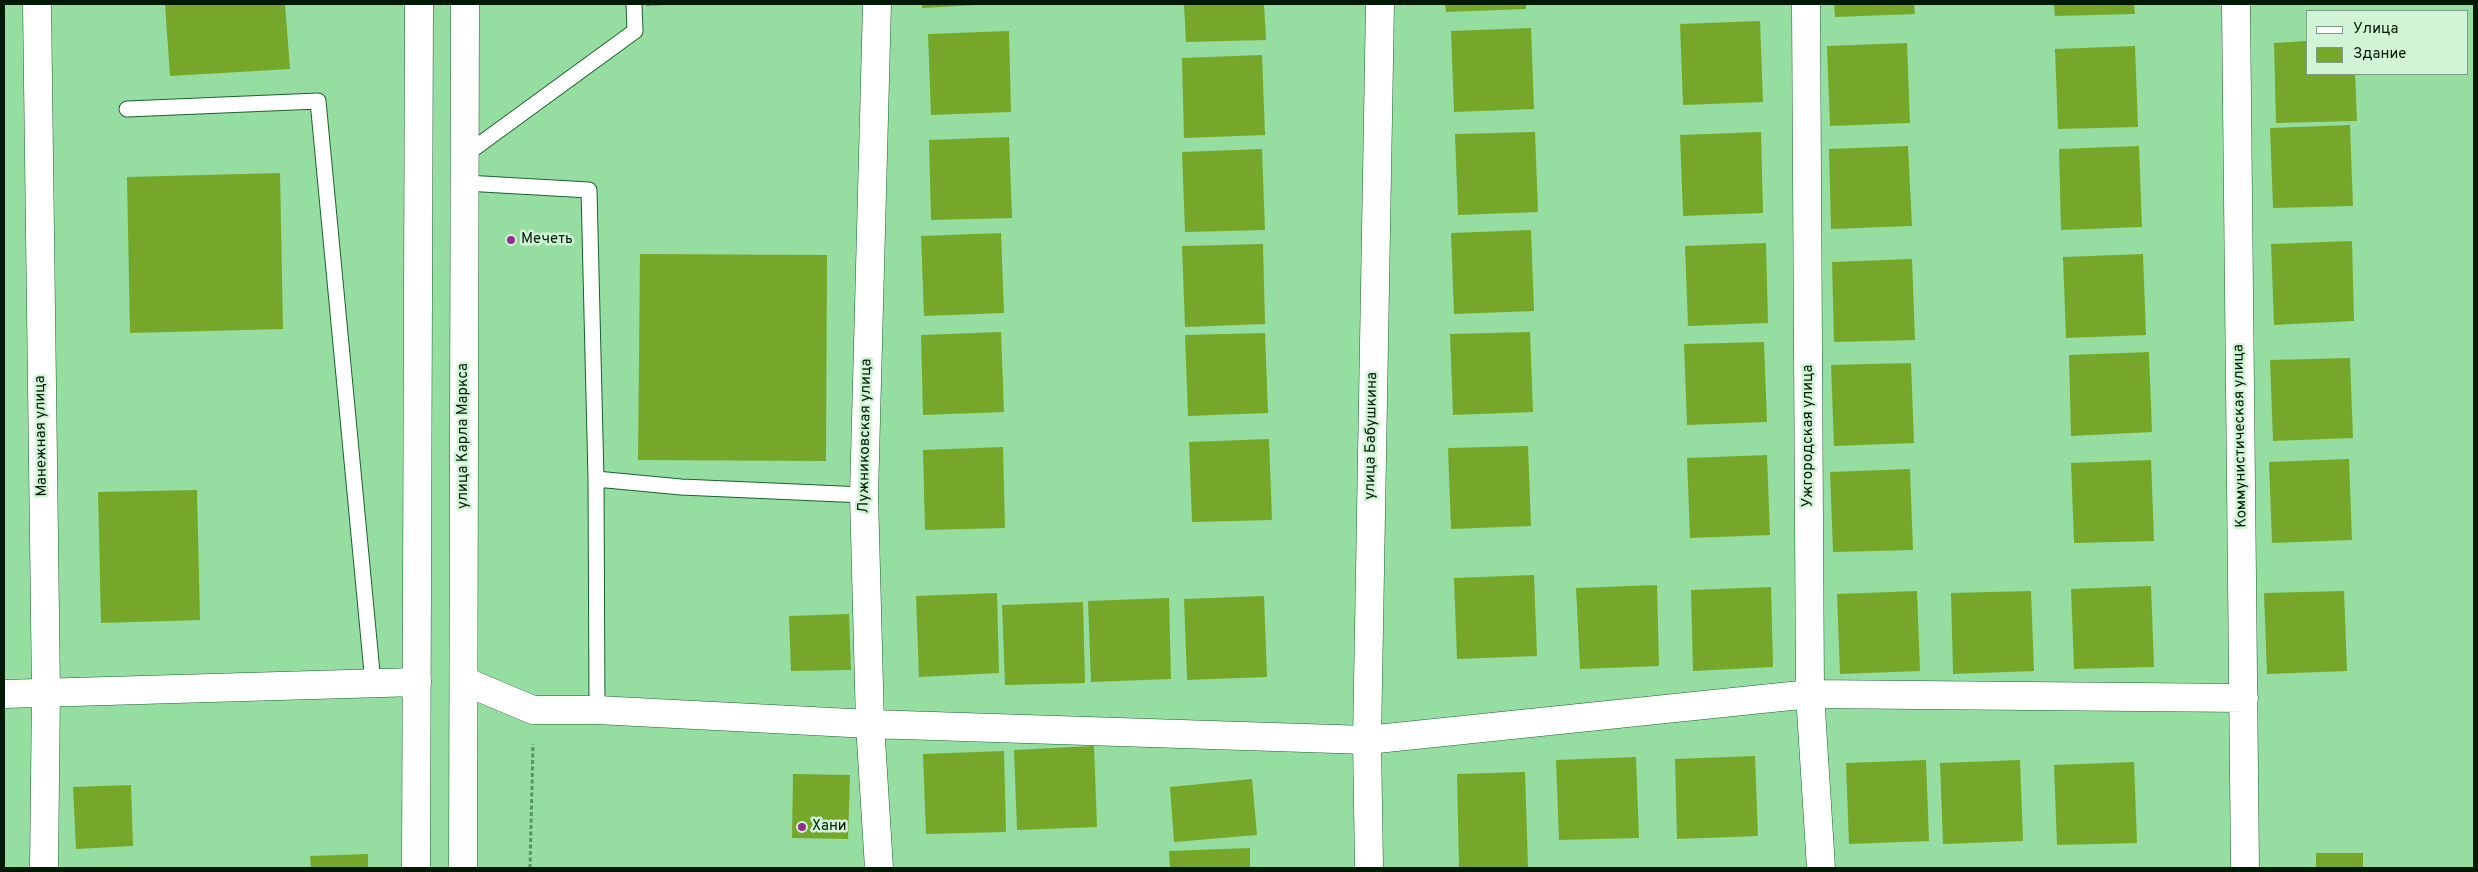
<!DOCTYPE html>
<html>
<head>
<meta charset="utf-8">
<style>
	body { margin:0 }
	#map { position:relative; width:2478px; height:872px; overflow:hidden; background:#96dda2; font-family:Overpass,sans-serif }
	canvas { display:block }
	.frame { position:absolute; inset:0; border:5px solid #001a05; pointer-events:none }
	.legend { position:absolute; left:2306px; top:10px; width:162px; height:65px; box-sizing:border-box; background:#d2f4d6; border:1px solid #7e9d82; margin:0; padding:6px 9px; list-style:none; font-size:15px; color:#001a05 }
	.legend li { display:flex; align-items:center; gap:10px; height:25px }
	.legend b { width:25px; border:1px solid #7e9d82 }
</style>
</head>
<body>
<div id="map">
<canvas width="2478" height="872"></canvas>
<div class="frame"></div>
<ul class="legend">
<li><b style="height:6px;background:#fff"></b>Улица</li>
<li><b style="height:14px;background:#76a72a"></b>Здание</li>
</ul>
</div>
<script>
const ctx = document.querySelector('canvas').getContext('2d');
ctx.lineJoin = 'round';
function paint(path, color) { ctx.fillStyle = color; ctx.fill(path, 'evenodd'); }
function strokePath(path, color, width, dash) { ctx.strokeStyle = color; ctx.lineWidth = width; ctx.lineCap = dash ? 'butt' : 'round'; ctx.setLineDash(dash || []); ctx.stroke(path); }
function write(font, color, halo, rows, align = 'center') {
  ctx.font = font + ' Overpass,sans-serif'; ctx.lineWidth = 5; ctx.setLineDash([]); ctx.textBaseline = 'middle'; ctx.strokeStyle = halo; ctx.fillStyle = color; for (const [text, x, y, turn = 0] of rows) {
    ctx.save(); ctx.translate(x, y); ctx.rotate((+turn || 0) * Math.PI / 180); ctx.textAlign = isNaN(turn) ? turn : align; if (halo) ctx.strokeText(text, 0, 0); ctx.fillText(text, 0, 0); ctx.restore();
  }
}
paint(new Path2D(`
	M165,4H285L290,69L170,76Z
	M646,4H665V5L646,6Z
	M922,4H977V5L922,8Z
	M1184,4H1264L1266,40L1186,42Z
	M1445,4H1526V9L1446,12Z
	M1834,4H1914L1915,14L1835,17Z
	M2054,4H2134L2135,14L2055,16Z
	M1760,21L1763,102L1683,105L1680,24Z
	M1531,28L1534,109L1454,112L1451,31Z
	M1009,31L1011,112L931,115L928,34Z
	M2307,41V74H2355L2357,121L2276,123L2274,43Z
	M1907,43L1910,123L1830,126L1827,46Z
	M2135,46L2138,127L2058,129L2055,49Z
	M1262,55L1265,135L1184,138L1182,58Z
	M2350,125L2353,206L2273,208L2270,128Z
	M1535,132L1538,212L1458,215L1455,134Z
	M1761,132L1763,213L1683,216L1680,135Z
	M1009,137L1012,218L931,220L929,140Z
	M1908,146L1912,226L1831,229L1829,149Z
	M2139,146L2142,227L2061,230L2059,149Z
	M1262,149L1265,230L1185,232L1182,152Z
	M280,173L283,329L130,333L127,177Z
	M1531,230L1534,311L1454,314L1451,233Z
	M1001,233L1004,313L924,316L921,236Z
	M2352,241L2354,321L2274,325L2271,244Z
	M1766,243L1768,323L1688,326L1685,246Z
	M1263,244L1265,324L1185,327L1182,246Z
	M640,254L827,255L826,461L638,460Z
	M2143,254L2146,335L2066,338L2063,257Z
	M1912,259L1915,340L1834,342L1832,262Z
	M1001,332L1004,412L923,415L921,335Z
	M1530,332L1533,412L1453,415L1450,334Z
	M1265,333L1268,413L1188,416L1185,335Z
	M1764,342L1767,422L1687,425L1684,344Z
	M2149,352L2152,432L2071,436L2069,355Z
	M2350,358L2353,438L2273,441L2270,360Z
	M1911,363L1914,443L1834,446L1831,365Z
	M1269,439L1272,520L1192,522L1189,442Z
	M1528,446L1531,526L1451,529L1448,448Z
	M1003,447L1005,528L925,530L923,450Z
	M1767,455L1770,535L1690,538L1687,458Z
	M2349,459L2352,540L2272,543L2269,462Z
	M2151,460L2154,541L2074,543L2071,463Z
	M1910,469L1913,550L1833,552L1830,472Z
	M197,490L200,620L101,623L98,492Z
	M1534,575L1537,656L1457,659L1454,578Z
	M1657,585L1659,666L1580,669L1576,588Z
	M2151,586L2154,667L2074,669L2071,589Z
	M1771,587L1773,667L1693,671L1691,590Z
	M1917,591L1920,671L1840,674L1837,594Z
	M2031,591L2034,671L1953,674L1951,593Z
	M2344,591L2347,671L2267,674L2264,593Z
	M997,593L999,673L919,677L916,596Z
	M1264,596L1267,677L1187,680L1184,599Z
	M1169,598L1171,679L1091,682L1088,601Z
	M1083,602L1085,683L1005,685L1002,605Z
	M849,614L851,670L791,671L789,616Z
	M1094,746L1097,827L1017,830L1014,750Z
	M1004,751L1006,832L926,834L923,754Z
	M1755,756L1758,836L1677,839L1675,759Z
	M1636,757L1639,838L1559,840L1556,760Z
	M1926,760L1929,841L1849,844L1846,763Z
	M2020,760L2023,841L1943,844L1940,763Z
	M2134,762L2137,843L2057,845L2054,765Z
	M1525,772L1528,868H1459L1457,774Z
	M793,774L850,775L848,839L792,838Z
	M1252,779L1257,835L1174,842L1170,787Z
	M131,785L133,846L76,849L73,787Z
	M1250,848V868H1170L1169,851Z
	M2316,853H2363V868H2316Z
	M368,854V868H311L310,856Z`), '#76a72a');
const lane = new Path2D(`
	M127,109L318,101L373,683
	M465,155L635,31L634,4
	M465,183L589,190L596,479L597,710
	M596,479L681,487L864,495`);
const street = new Path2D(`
	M37,4L46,692L44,868
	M877,4L864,495L870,724L879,868
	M1806,4L1810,694L1821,868
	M2236,4L2245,868
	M464,681L533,710H597L870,724L1367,740L1810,694L2244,698
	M4,694L417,682`);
const secondary = new Path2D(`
	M1369,868L1367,740L1380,4`);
const primary = new Path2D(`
	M416,868L419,4
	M463,868L465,4`);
strokePath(lane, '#19622e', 17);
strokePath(street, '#19622e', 29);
strokePath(secondary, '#19622e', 29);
strokePath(primary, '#19622e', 29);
strokePath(new Path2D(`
	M530,868L533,744`), '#5c9266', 3, [4, 2.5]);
strokePath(lane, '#fff', 15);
strokePath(street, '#fff', 28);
strokePath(secondary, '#fff', 28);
strokePath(primary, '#fff', 28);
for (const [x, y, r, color] of [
	[511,240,5,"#942d91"],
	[802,827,5,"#942d91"]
]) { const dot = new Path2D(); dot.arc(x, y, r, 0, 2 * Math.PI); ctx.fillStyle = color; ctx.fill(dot); strokePath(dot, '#d2f4d6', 2); }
write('15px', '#001a05', '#d2f4d6', [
	["Мечеть",521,240],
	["Хани",812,827]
], 'left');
write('15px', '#001a05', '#d2f4d6', [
	["Манежная улица",42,436,-91],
	["улица Карла Маркса",464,436,-90],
	["Лужниковская улица",866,436,-89],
	["улица Бабушкина",1372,436,-89],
	["Ужгородская улица",1809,436,-90],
	["Коммунистическая улица",2241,436,-91]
]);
</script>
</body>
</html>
